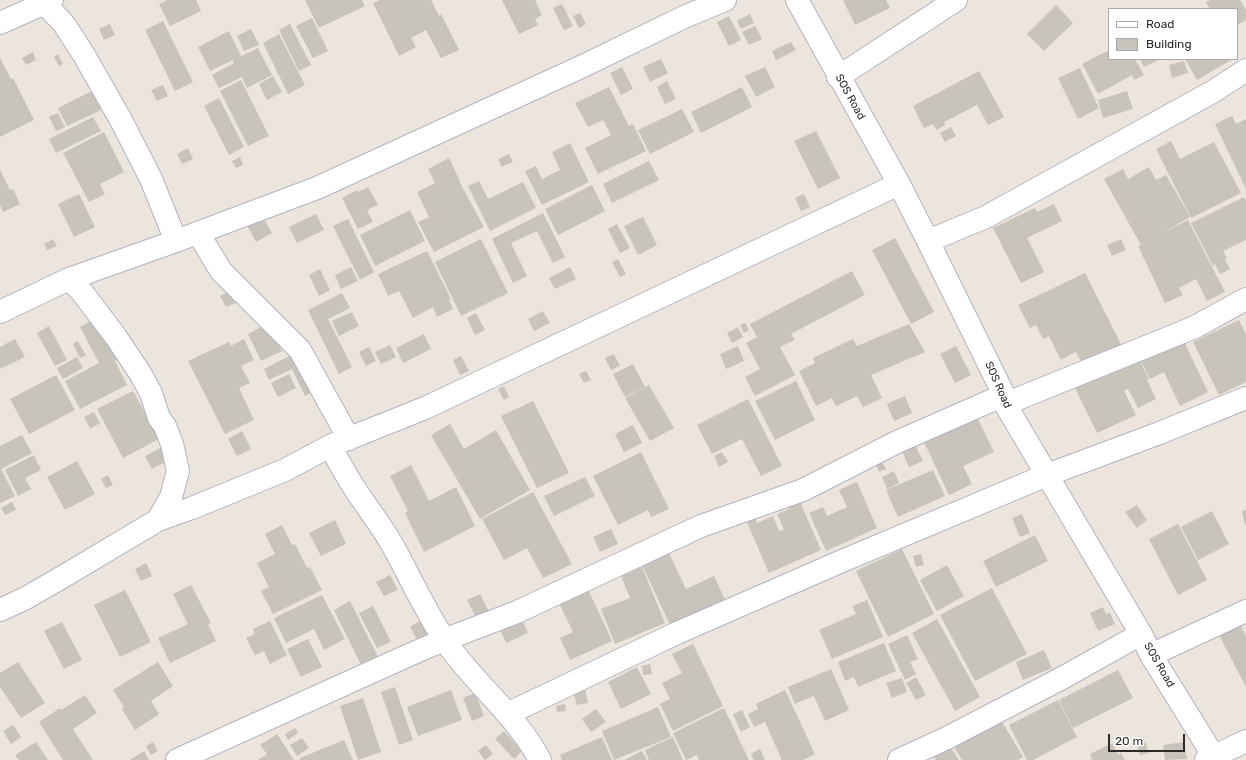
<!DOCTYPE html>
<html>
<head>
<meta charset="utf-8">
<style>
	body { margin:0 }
	#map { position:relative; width:1246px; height:760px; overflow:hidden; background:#ece5dd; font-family:Rubik,sans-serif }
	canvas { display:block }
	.legend { position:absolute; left:1108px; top:8px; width:130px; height:52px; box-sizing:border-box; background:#fff; border:1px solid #aaa; margin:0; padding:5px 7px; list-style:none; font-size:12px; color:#2b2b2b }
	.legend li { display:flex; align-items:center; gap:8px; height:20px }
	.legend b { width:20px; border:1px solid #aaa }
	.scale { position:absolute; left:1108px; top:734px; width:77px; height:18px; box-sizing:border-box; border:2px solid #2b2b2b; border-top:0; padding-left:5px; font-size:12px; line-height:14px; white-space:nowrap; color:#2b2b2b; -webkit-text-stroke:3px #fff; paint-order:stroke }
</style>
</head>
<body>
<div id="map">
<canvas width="1246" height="760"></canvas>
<ul class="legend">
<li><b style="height:5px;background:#fff"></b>Road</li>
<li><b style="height:11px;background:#c8c3bb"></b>Building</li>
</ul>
<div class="scale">20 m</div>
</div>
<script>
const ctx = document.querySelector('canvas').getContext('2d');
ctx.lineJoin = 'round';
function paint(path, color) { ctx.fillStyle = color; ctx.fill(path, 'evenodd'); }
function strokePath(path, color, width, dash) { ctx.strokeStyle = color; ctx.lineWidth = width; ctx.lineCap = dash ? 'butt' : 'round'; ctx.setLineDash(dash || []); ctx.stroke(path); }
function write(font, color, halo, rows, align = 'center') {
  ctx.font = font + ' Rubik,sans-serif'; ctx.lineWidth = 3.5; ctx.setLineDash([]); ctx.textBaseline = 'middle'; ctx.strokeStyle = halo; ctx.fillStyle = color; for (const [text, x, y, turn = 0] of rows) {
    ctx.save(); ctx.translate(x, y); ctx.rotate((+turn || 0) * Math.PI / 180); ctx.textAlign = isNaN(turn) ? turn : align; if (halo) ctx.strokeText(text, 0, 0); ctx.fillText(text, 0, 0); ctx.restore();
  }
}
paint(new Path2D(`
	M167,0H196L201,11L170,26L159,4Z
	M305,0H362L365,6L319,28Z
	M380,0H431L439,16L441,14L459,50L441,58L426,30L411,38L416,47L399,56L373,3Z
	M502,0H535L542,15L535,19L538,25L519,34Z
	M843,0H886L890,8L855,25Z
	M1210,0H1240L1246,10V20L1237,25V9H1210L1206,2Z
	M562,4L573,26L564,30L553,8Z
	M1056,5L1073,23L1044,51L1027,34Z
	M580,13L586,24L579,28L573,16Z
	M750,14L754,23L741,29L737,21Z
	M729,16L741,40L729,46L717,22Z
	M312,18L328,51L313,58L296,26Z
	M163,21L193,82L175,91L145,30Z
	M110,24L115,35L104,40L99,29Z
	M290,24L311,65L299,71L279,30Z
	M755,26L762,39L749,45L742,32Z
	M251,29L259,45L244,51L237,36Z
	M229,31L241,56L210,71L198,47Z
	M279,34L305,85L288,94L263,43Z
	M791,42L796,50L776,60L772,51Z
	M258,48L272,75L247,88L242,77L219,88L212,75L234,63L233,60Z
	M1109,50V59H1135L1144,75L1134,80L1132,75L1098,94L1082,64Z
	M33,52L36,60L26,65L22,58Z
	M58,54L63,64L59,66L54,57Z
	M0,58L11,79L13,78L34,120L0,137Z
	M661,59L668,73L650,82L643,67Z
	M1140,59H1161L1144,67Z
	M1185,59H1233L1197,80Z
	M1184,61L1188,73L1172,78L1169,65Z
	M622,67L633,89L621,95L610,73Z
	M765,67L775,87L756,97L745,76Z
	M1080,68L1099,108L1078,119L1058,78Z
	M979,71L1004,117L988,125L977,105L944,122L945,125L937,130L933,124L924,128L913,106Z
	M273,76L282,92L267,100L259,84Z
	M241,80L269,136L248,146L220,91Z
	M667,81L676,99L665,104L657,87Z
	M163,85L168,96L157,101L151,90Z
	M609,87L629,126L633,124L646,151L598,174L585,148L611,135L603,120L588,127L575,103Z
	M742,87L752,107L701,133L691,112Z
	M92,91L101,110L67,126L58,108Z
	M1127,91L1133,109L1103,118L1098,100Z
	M219,98L244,147L229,155L204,106Z
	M682,109L694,132L650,154L638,130Z
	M58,113L65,127L56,131L49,117Z
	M1232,116L1236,124L1246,119V189L1215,124Z
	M93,117L101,131L56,153L49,139Z
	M951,127L956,136L945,142L940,133Z
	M816,131L840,178L818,189L794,141Z
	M104,132L124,172L100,184L105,194L89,202L63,153Z
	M1171,141L1180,159L1214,142L1241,193L1191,218L1156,149Z
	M570,143L589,182L542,205L525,171L536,166L542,179L560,170L552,152Z
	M188,148L193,159L182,164L177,154Z
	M509,154L513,162L502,167L498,159Z
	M240,157L243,165L236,168L232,161Z
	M449,158L460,181H459L484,227L434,252L418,222L429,217L417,192L435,183L428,169Z
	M649,161L659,180L612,203L603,184Z
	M1149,167L1156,180L1166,175L1190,217L1159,235L1188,220L1225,292L1207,301L1196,279L1179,288L1183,295L1165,303L1138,246L1141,245L1104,179L1123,169L1128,179Z
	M0,170L10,190L13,189L20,204L3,212L0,205Z
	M479,181L488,199L523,182L536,208L490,231L468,186Z
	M592,185L605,211L558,235L545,209Z
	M368,187L378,205L367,210L373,222L358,229L342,198L357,190L358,192Z
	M79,194L95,227L74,237L58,204Z
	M804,194L810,207L801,211L795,198Z
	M1244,197L1246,201V240L1223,251L1227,258L1225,259L1230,269L1220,274L1215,264L1213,266L1191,223Z
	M1054,204L1062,221L1027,238L1044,272L1021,283L993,228L1035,208L1037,212Z
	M410,210L425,241L375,266L360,235Z
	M543,213L565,257L553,263L537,231L511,243L527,276L513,283L492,239Z
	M316,214L324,230L297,243L289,227Z
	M263,217L272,233L256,242L247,225Z
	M643,217L657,245L638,255L624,226Z
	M348,219L374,272L360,280L333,226Z
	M617,224L630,248L620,253L608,229Z
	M895,238L934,312L911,324L872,250Z
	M53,239L57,246L47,250L44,244Z
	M481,239L508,293L461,316L435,262Z
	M1121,239L1126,250L1112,256L1107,245Z
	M427,251L451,299L449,300L453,309L437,317L433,307L413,318L399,291L388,296L378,274Z
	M618,259L626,274L620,277L612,262Z
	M351,267L358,281L341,289L335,275Z
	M570,267L576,279L555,289L549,278Z
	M320,269L330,290L319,296L309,275Z
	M852,271L865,295L791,334L795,340L780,347L795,375L755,396L745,377L760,369L746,343L757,337L750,324Z
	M1085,273L1124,350L1085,369L1076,352L1061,360L1049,336L1043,339L1036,325L1030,328L1018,305Z
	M234,289L240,301L226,307L220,296Z
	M342,293L350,308L328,319L352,367L339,374L308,310Z
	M543,311L550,323L534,331L528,319Z
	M352,312L359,326L339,336L332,321Z
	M476,313L485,330L475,335L467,318Z
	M96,318L118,359L115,361L127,385L80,409L65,381L99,363L80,327Z
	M1239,320L1246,334V382L1219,395L1193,342Z
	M268,323L282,351L261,361L248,334Z
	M745,323L749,330L744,333L740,325Z
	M909,324L925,352L871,375L882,398L863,407L857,396L836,406L832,398L816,406L799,371L815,363L813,358L853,339L857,346Z
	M49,326L67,360L55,366L37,333Z
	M738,327L743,337L732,343L727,333Z
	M424,334L431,349L403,363L396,348Z
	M1182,337L1208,392L1180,406L1164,372L1150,379L1139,357Z
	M15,339L25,357L0,369V347Z
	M244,339L254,360L241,366L250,383L239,388L254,420L225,434L188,361L229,342L231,346Z
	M78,341L86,356L80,358L73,344Z
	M390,345L396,357L381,364L375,352Z
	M738,346L744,361L726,369L720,354Z
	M956,346L971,375L955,383L940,354Z
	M369,347L376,361L366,366L359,352Z
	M295,353L314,391L305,396L292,369L269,380L264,369Z
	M614,354L620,366L611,370L605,358Z
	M1137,355L1149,379L1147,380L1156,399L1138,408L1128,389L1124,391L1136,415L1097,433L1074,386Z
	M461,356L469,371L460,375L453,360Z
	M77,357L83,368L63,379L57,368Z
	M633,364L645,387L625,397L613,374Z
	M586,371L591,380L584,383L579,374Z
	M289,374L296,388L278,397L271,383Z
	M56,375L75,410L29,434L10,399Z
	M796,381L815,420L775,440L755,401Z
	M649,385L674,428L650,441L625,398Z
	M504,386L509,397L504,400L498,389Z
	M133,391L159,439L123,458L97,409Z
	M905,396L912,413L894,421L887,404Z
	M748,399L782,466L761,476L742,439L712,454L697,425Z
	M533,401L569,473L537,488L501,416Z
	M94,412L100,423L90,429L84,417Z
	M975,413L994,452L963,466L972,484L949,495L922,438Z
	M450,424L464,449L496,430L530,490L480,519L431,435Z
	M633,425L642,443L624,452L615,434Z
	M242,431L251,449L237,456L228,439Z
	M22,435L32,453L1,469L15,496L0,503V446Z
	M915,445L923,461L909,467L902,451Z
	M162,447L169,460L152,469L145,456Z
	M641,452L669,509L651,517L648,510L618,525L593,476Z
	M722,452L728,462L719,467L714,456Z
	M34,455L41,470L25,478L31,489L18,496L5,470Z
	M77,461L95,494L65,510L47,477Z
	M882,462L886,469L879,472L876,465Z
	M411,465L429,501L456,487L475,526L424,552L405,513L408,511L390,476Z
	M933,470L945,496L898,517L886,490Z
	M894,471L899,483L887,489L882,477Z
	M108,475L113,485L106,488L101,479Z
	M585,477L595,496L554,516L544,496Z
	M857,482L877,528L826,551L809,513L823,507L827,516L847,507L839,490Z
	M533,492L572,564L543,578L527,548L504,560L482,519Z
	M798,497L821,550L769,573L746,520L755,516L757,523L773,516L779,531L784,530L777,514L789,509L786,502Z
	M12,502L16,510L5,515L1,508Z
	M1137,505L1147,520L1137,528L1125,512Z
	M1246,510V525H1245L1242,511Z
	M1212,511L1229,544L1198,560L1181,527Z
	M1022,514L1030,533L1020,537L1012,518Z
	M335,520L346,544L321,556L309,533Z
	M1178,524L1207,580L1178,595L1149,539Z
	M282,525L292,545L295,544L307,568L310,567L322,590L273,614L261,591L269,587L257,563L275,554L265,534Z
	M611,529L618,544L600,552L593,537Z
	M1035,535L1048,561L996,587L983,561Z
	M902,549L934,614L888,637L856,571Z
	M669,553L686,589L714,576L726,602L671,627L642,565Z
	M921,554L924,565L916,567L913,556Z
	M146,563L152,576L141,581L135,569Z
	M947,565L964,596L937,611L920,580Z
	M642,567L665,623L615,644L601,609L630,598L621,576Z
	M390,575L398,590L384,596L376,582Z
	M191,585L211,623L208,624L216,641L170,663L158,638L188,624L173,594Z
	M587,587L612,641L570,660L560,638L573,632L558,601Z
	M992,588L1027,654L975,681L940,615Z
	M125,590L151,642L120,657L94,605Z
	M480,594L489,612L476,618L467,600Z
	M322,595L345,639L324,650L314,629L286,643L274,618Z
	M867,600L883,637L832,659L819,630L856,614L852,606Z
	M350,601L378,657L361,665L334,610Z
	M373,606L391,642L377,648L359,613Z
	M1103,607L1106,614L1110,613L1115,624L1098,631L1090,613Z
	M425,619L433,635L418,642L410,626Z
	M937,619L980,697L955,711L912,633Z
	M270,621L287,655L270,664L264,651L255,655L246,638L255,634L253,629Z
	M62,622L82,660L64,669L44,631Z
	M523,622L528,633L506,643L501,631Z
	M1240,624L1246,636V687L1219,635Z
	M907,635L918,659L910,662L916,674L905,680L888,644Z
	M308,639L322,667L301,677L287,649Z
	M884,643L896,671L858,687L854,677L845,681L838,662Z
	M693,644L723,706L673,731L660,704L670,699L662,683L682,673L672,654Z
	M1044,650L1052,668L1023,680L1016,662Z
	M18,662L45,703L21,718L0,687V673Z
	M158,662L173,686L151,701L159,714L135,730L122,709L124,707L113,690Z
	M650,664L652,674L643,675L642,666Z
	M637,667L651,694L621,709L608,682Z
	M831,669L849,710L825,721L814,696L795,704L788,687Z
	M1118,670L1133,698L1073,728L1059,700Z
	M916,677L926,695L916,700L906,683Z
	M902,678L907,692L892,698L886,683Z
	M395,687L413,740L399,745L381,692Z
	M585,688L588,703L577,705L573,691Z
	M451,690L462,720L418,736L407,707Z
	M785,690L815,754L803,760H782L765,722L754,727L748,714L758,709L756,704Z
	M475,693L484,716L472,721L463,698Z
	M85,695L97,713L73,729L93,760H63L39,722L60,708L61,710Z
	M363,698L381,752L358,760L340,706Z
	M1058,700L1077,737L1033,760H1027L1009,725Z
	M565,704L566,711L557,712L556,706Z
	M658,707L671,737L614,760L602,731Z
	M724,708L749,760H699L697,755L686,760L673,733Z
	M596,709L606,722L591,732L582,719Z
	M742,710L750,727L741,732L733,714Z
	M1001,720L1023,757L1018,760H962L954,747Z
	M13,725L21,737L11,744L3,731Z
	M295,728L298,733L288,740L285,734Z
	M504,731L522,751L514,759L495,739Z
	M277,734L294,760H258L267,754L260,745Z
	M602,737L612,760H562L560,755Z
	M673,737L683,760H649L645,750Z
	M302,738L309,748L297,756L290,745Z
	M344,740L353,760H300V758Z
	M36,742L48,760H19L15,755Z
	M153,742L158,751L151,755L146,746Z
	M1145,742L1149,753L1140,755L1137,745Z
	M1184,742L1187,759L1165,760L1163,745Z
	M1112,743L1118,755L1121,753L1125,760H1092L1090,754Z
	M486,745L493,754L485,760L478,751Z
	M951,748L959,760H936L934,757Z
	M760,749L765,760H754L751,754Z
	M144,751L149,760H130Z
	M642,751L647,760H624Z`), '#c8c3bb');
const minor = new Path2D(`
	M797,0L899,184L928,241L1004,395L1005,404L1141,634L1151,655L1216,760
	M44,3L64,24L84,55L122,122L151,179L176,241
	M0,23L52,0
	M838,77L956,0
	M198,233L221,271L300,350L349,439
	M928,241L986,217L1214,91L1246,70
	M69,279L82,292L116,337L140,373L151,393L159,418L165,426L172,444L178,471L171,497L158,520
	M0,312L69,279L176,241L317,188L583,66L684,17L725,0
	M1005,404L1195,327L1246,299
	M330,446C338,460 345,473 353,486C366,506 381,525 393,546C410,577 425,610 444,639C472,682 516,714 540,760
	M0,610L26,598L59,579L158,520L192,508L285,470L330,446L425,408L899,184
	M1151,655L1246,611
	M507,714L677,633L842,561L1047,475L1157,434L1246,398
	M177,760L409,655L444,640L517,612L701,526L803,490L897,442L1004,395
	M899,760L947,738L1064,677L1141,634
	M1206,760L1246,741`);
strokePath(minor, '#b1b4be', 24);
strokePath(minor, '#fff', 22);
write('11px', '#2b2b2b', '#fff', [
	["SOS Road",850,97,61],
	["SOS Road",998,385,66],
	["SOS Road",1159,665,60]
]);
</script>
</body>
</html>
